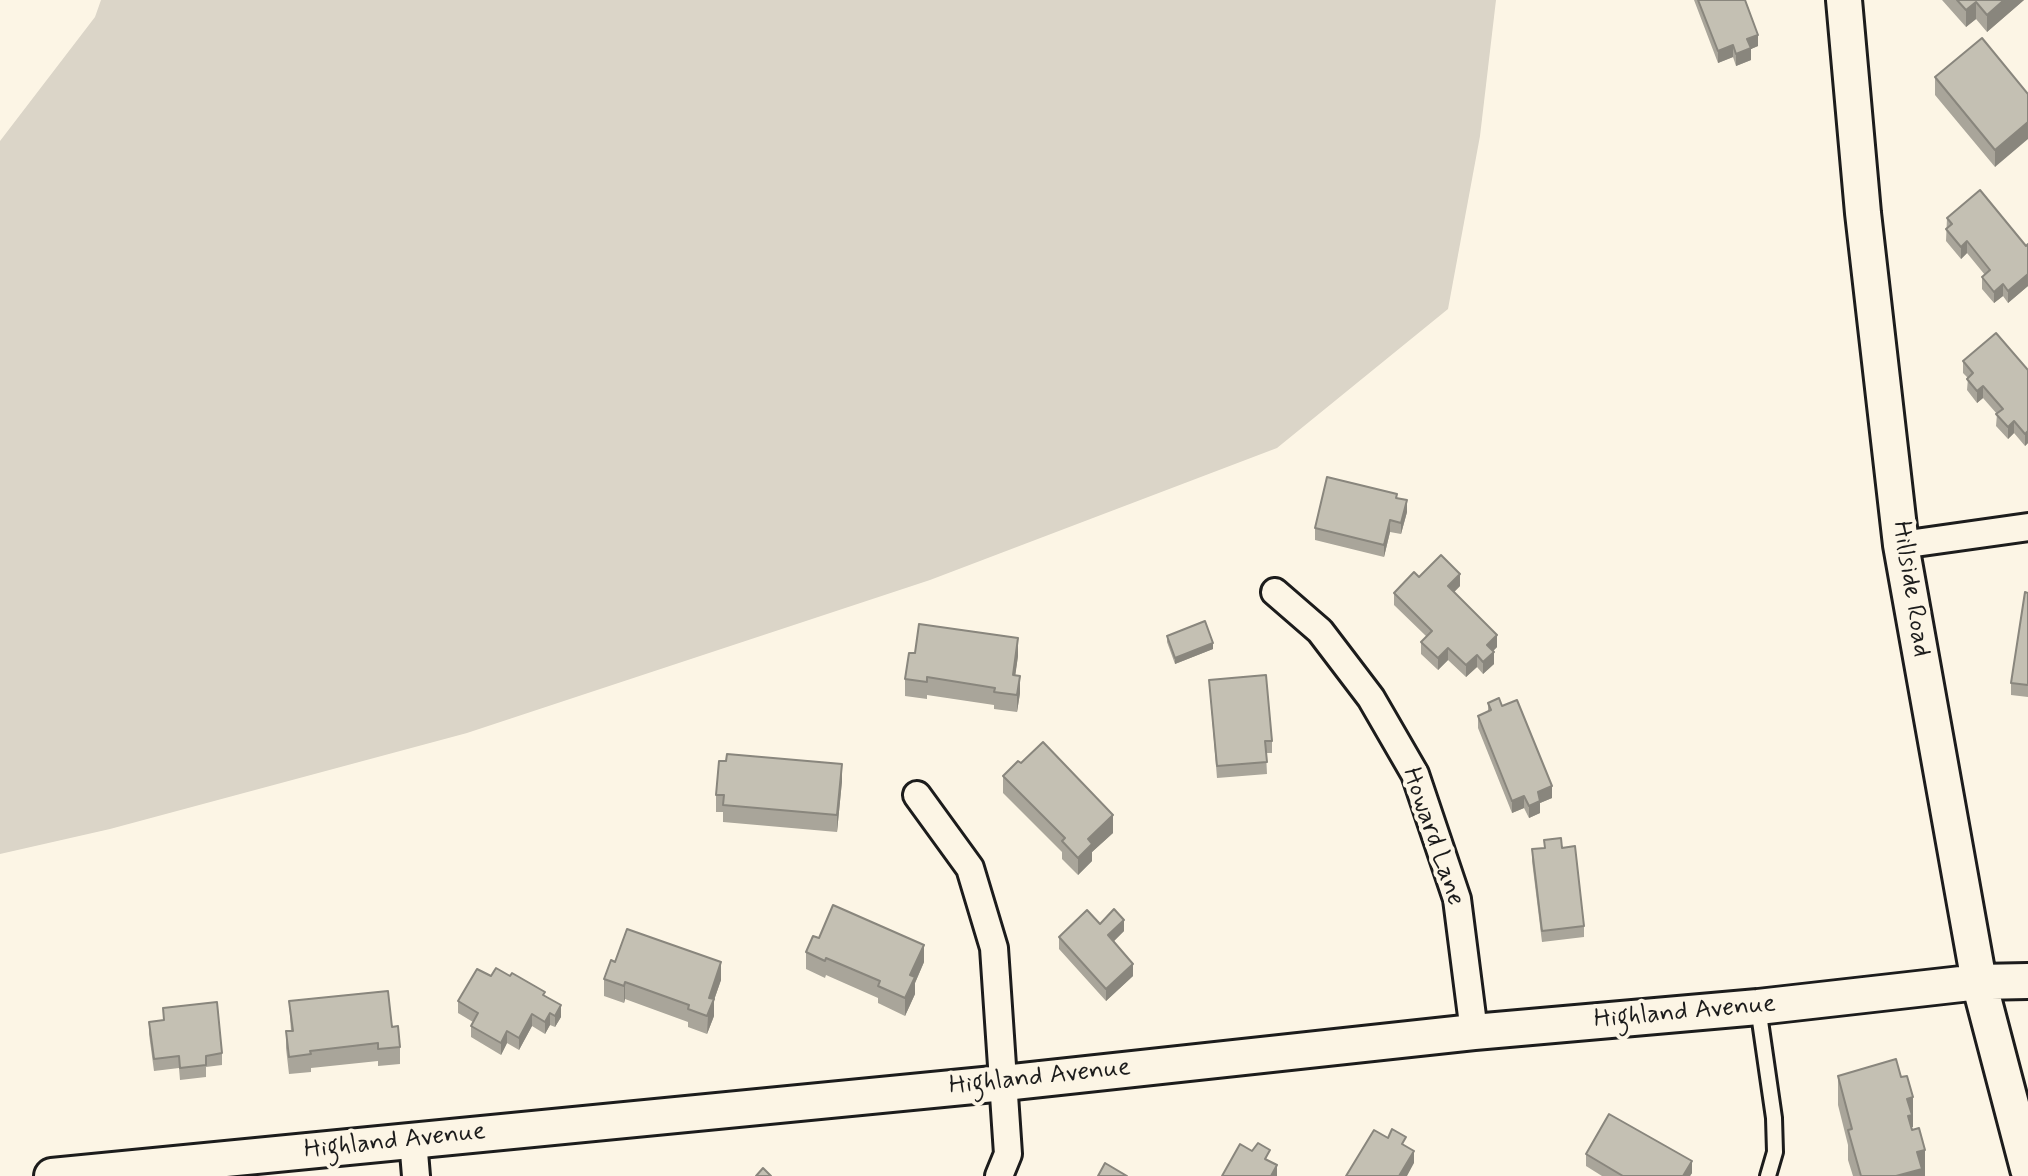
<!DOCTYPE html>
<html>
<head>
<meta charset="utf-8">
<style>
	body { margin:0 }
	canvas { display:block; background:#fcf5e5 }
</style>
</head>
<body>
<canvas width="2028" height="1176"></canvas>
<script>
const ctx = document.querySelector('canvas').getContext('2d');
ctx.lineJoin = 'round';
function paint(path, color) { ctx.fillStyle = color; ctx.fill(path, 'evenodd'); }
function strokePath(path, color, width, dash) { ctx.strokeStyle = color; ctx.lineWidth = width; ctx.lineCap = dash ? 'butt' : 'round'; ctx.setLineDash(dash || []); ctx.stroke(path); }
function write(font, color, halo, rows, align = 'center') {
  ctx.font = font + ' Mynerve,sans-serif'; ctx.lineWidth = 8; ctx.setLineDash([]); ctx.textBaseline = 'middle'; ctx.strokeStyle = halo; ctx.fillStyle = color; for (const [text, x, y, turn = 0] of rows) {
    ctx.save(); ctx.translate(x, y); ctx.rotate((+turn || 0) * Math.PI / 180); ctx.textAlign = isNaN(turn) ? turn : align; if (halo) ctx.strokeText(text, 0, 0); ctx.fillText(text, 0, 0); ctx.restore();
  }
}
paint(new Path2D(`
	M101,0H1496L1480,136L1448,309L1277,448L930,580L467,733L110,829L0,854V141L95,17Z`), '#dbd5c8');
const service = new Path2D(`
	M1758,1007L1774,1118L1775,1152L1768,1176`);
const minor = new Path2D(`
	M1901,545L2028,527
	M1275,592L1320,631L1371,698L1415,774L1457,899L1474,1032
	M917,795L970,868L994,948L1008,1154L999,1176
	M413,1140L416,1176`);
const tertiary = new Path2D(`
	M1844,0L1863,213L1901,545L1979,982L2028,1169
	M52,1176L1004,1083L1474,1032L1758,1007L1979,982L2028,981`);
strokePath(service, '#1c1c1c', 20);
strokePath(minor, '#1c1c1c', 32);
strokePath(tertiary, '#1c1c1c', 40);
strokePath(service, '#fcf5e5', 14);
strokePath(minor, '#fcf5e5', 26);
strokePath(tertiary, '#fcf5e5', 34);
paint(new Path2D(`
	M1694,0H1745L1758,46L1751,49V60L1736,66L1733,57L1718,63Z
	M1942,0H2024L1987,32L1976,19L1966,27Z
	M1935,77L2028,94L1995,167L1935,95Z
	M1947,218L2026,246L2028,244V286L2008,303L2003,296L1994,303L1982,289V277L1985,275L1967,253L1961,259L1946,241Z
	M1963,361L2028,370V443L2025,446L2014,433L2008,439L1996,426L1997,414L1983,398L1977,403L1967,390L1968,378L1963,373Z
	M1407,512L1401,534L1390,532L1384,557L1315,540V528Z
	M1419,577L1460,586L1454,592L1497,647L1493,651L1494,664L1483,674L1477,667L1466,677L1448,660L1438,670L1421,654V642L1427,637L1394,605V593Z
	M2028,593V697L2011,695V683Z
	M1167,636L1213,649L1175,664L1167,642Z
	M1018,656L1015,675L1020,693L1017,712L994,709V705L927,695V699L905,696V679Z
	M1209,680L1272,741V753H1266L1267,774L1217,778Z
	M1488,703L1552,798L1540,803V813L1529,818L1524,808L1512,813L1478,728V716L1488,712Z
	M1003,776L1113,833L1092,852V861L1078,875L1062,859V852L1003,793Z
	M842,781L837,832L723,822V812H716V795Z
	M1544,840L1562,848L1584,926V937L1542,942L1532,861V849L1544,848Z
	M1100,924L1124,931L1113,942L1133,976L1106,1001L1059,949V937Z
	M819,938L924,962L915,983V994L905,1016L878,1003V998L826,975L825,978L806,969V952Z
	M615,962L721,980L714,1000V1016L707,1034L688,1027V1022L625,999L624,1003L604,996V979Z
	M491,976L545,996L561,1017L555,1027L550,1025L545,1034L532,1026L519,1050L507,1043L501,1055L471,1037V1026L473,1022L458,1013V1001Z
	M289,1001L392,1027L400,1047V1064L378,1066V1061L311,1068V1072L289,1074L286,1048V1031H291Z
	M163,1008L222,1053V1065L206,1067V1077L180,1080L179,1068L154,1071L149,1034V1022L163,1020Z
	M1838,1076L1913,1127H1912L1925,1176H1853L1848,1160V1145L1838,1105Z
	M1586,1154L1692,1173L1690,1176H1602L1586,1166Z`), '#a9a59a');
paint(new Path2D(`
	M2004,0H2024L1987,32V15Z
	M1976,2V19L1966,27V10Z
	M1758,35V46L1751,49V60L1736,66V54L1747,39Z
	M1733,45V57L1718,63V51Z
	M2028,122V139L1995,167V150Z
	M1967,241V253L1961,259V247Z
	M2028,274V286L2008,303V291Z
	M2003,284V296L1994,303V292Z
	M1983,386V398L1977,403V391Z
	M2014,421V433L2008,439V427Z
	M2028,431V443L2025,446V434Z
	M1407,500V512L1401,534V523Z
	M1390,520V532L1384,557V545Z
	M1460,574V586L1448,598V586Z
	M1497,635V647L1487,657V645Z
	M1018,638V656L1013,692V675Z
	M1213,643V649L1175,664V658Z
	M1448,648V660L1438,670V658Z
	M1494,652V664L1483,674V662Z
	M1477,655V667L1466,677V665Z
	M1020,676V693L1017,712V695Z
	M842,764V781L837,832V815Z
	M1552,786V798L1540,803V813L1529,818V806L1538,792Z
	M1524,796V808L1512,813V801Z
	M1113,815V833L1092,852V861L1078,875V858L1088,839Z
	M1124,920V931L1108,947V935Z
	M924,945V962L915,983V994L905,1016V998L910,975Z
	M721,962V980L714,1000V1016L707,1034L709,998Z
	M1133,964V976L1106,1001V989Z
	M625,982V999L624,1003V986Z
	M561,1005V1017L555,1027V1016Z
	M550,1013V1025L545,1034V1022Z
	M532,1014V1026L519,1050V1038Z
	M507,1031V1043L501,1055V1043Z
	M1913,1097V1127H1912V1145L1907,1099Z
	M1925,1150V1176H1896L1917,1152Z
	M1414,1151V1163L1407,1176H1399Z
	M1692,1161V1173L1690,1176H1683Z
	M1277,1165V1176H1271Z`), '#89867d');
const building = new Path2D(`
	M1698,0H1745L1758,35L1747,39L1751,48L1736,54L1733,45L1718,51Z
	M1957,0H2004L1987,15L1976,2L1966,10Z
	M1982,38L2028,94V122L1995,150L1935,77Z
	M1980,190L2026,246L2028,244V274L2008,291L2003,284L1994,292L1982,277L1990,270L1967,241L1961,247L1946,229L1952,224L1947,218Z
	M1996,333L2028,370V431L2025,434L2014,421L2008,427L1996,414L2003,409L1983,386L1977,391L1967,379L1973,373L1963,361Z
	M1327,477L1397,494L1396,498L1407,500L1401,523L1390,520L1384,545L1315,528Z
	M1441,555L1460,574L1448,586L1497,635L1487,645L1494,652L1483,662L1477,655L1466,665L1448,648L1438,658L1421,642L1432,631L1394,593L1414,572L1419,577Z
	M2025,592L2028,593V685L2011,683Z
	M1205,621L1213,643L1175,658L1167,636Z
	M919,624L1018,638L1013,675L1020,676L1017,695L994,692L995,688L927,677V682L905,679L909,653H915Z
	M1266,675L1272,741H1265L1267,762L1217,766L1209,680Z
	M1499,698L1502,706L1517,700L1552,786L1538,792L1540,801L1529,806L1524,796L1512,801L1478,716L1491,710L1488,703Z
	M1043,742L1113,815L1088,839L1092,844L1078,858L1062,841L1065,838L1003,776L1018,761L1021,763Z
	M727,754L842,764L837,815L723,805L724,795H716L719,761H726Z
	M1561,838L1562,848L1575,846L1584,926L1542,931L1532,849L1545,848L1544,840Z
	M833,905L924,945L910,975L915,977L905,998L878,986L880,981L826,958L825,961L806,952L813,936L819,938Z
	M1114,909L1124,920L1108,935L1133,964L1106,989L1059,937L1087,910L1100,924Z
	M627,929L721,962L709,998L714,999L707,1016L688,1009L689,1005L625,982L624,986L604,979L611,960L615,962Z
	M496,968L510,976L512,973L545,992L543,995L561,1005L555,1016L550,1013L545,1022L532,1014L519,1038L507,1031L501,1043L471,1026L478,1013L458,1001L477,969L491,976Z
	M388,991L392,1027L398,1026L400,1047L378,1049V1043L310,1051L311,1054L289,1057L286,1031H293L289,1001Z
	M217,1002L222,1053L206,1056V1065L180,1068L179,1056L154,1059L149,1022L164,1020L163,1008Z
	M1896,1059L1901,1077L1907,1076L1913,1097L1907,1099L1912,1115L1908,1116L1912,1130L1919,1128L1925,1150L1917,1152L1922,1169L1896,1176H1861L1848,1130L1852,1129L1838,1076Z
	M1609,1114L1692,1161L1683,1176H1623L1586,1154Z
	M1392,1129L1406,1137L1402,1144L1414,1151L1399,1176H1346L1374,1130L1388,1138Z
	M1258,1143L1270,1150L1265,1159L1277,1165L1271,1176H1222L1240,1144L1252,1151Z
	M1105,1163L1127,1176H1098Z
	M763,1168L771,1176H756Z`);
paint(building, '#c4c0b3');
strokePath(building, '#89867d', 2);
write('26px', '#1c1c1c', '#fcf5e5', [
	["Hillside Road",1910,589,81],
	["Howard Lane",1432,837,71],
	["Highland Avenue",1685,1013,-5],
	["Highland Avenue",1040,1078,-6],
	["Highland Avenue",395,1142,-6]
]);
</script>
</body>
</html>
